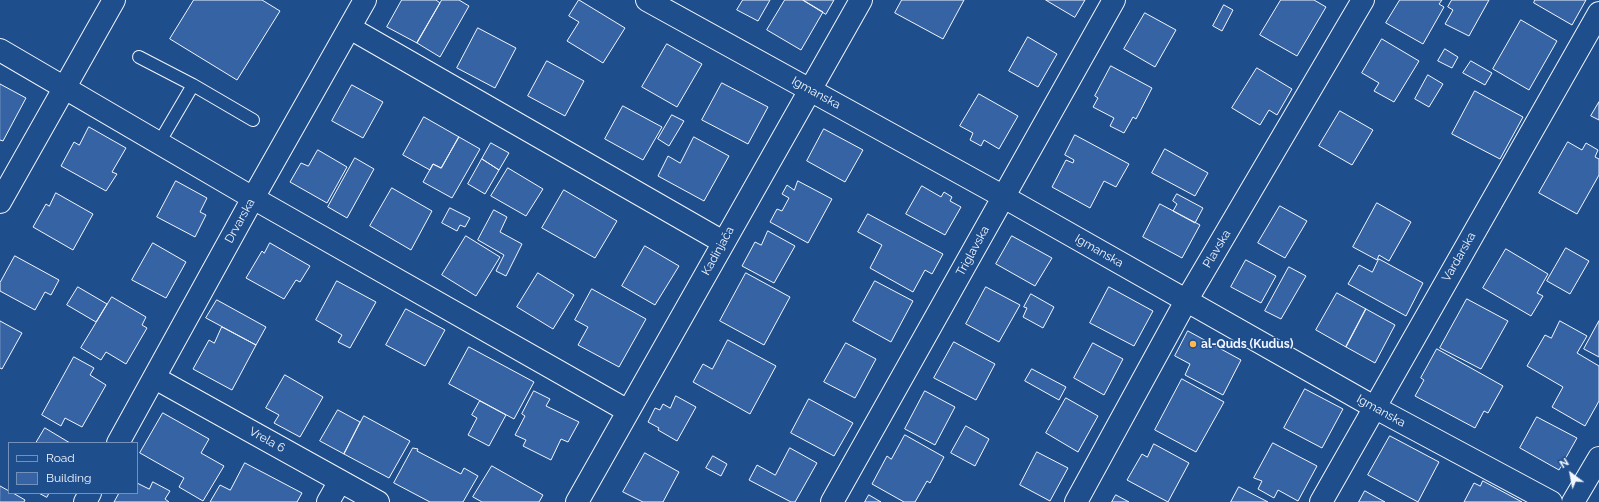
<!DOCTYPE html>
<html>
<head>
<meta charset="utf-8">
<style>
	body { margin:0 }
	#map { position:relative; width:1599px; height:502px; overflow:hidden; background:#1f4e8c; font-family:Raleway,sans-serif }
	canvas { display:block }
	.legend { position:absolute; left:8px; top:442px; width:130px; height:52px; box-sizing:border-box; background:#1f4e8c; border:1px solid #7391ba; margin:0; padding:5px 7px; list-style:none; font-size:12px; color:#f2f6ff }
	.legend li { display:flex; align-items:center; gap:8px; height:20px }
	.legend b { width:20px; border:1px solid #7391ba }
	.north { position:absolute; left:1551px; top:454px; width:40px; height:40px; -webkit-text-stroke:3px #1f4e8c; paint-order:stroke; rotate:328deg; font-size:11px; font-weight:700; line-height:16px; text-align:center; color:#f2f6ff }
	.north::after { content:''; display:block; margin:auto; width:14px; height:18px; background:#f2f6ff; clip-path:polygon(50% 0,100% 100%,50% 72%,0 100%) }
</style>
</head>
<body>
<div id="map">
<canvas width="1599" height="502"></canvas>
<ul class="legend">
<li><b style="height:5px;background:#1f4e8c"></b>Road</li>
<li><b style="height:11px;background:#3563a3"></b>Building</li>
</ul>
<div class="north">N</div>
</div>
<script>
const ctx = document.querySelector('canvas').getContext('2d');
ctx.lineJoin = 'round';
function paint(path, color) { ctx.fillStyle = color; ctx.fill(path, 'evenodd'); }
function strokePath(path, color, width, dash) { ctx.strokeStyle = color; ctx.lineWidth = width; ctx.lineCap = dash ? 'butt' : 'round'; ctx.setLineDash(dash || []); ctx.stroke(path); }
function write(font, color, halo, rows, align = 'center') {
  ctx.font = font + ' Raleway,sans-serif'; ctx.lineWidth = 3; ctx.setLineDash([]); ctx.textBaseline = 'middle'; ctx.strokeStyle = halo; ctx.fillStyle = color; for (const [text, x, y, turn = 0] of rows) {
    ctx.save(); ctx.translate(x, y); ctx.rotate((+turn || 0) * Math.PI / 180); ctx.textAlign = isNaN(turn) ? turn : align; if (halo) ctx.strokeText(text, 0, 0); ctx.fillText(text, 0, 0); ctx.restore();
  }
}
const building = new Path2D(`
	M194,0H262L280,11L237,80L170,39Z
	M402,0H436L440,3L417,43L387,27Z
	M442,0H459L469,6L440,57L417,43Z
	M579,0L625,28L603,63L567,41L579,22L569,16Z
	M743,0H770L758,21L737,10Z
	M785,0H803L823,12L801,50L767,30Z
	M803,0H834L826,14Z
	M902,0H964L943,39L895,13Z
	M1046,0H1085L1075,17Z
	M1281,0H1314L1326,7L1297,56L1260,35Z
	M1400,0H1442L1439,4L1444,7L1423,44L1386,23Z
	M1452,0H1489L1469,36L1445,24L1453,10L1448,7Z
	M1535,0H1586L1572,25L1534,3Z
	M1224,5L1233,10L1222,31L1213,26Z
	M1145,13L1176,30L1155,67L1124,49Z
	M1521,20L1557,41L1529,90L1493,69Z
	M478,28L516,48L495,88L457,68Z
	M1028,37L1057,54L1038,87L1009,71Z
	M1382,39L1419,61L1394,102L1374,91L1379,83L1362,73Z
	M667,44L702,64L677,107L642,87Z
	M1445,49L1458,57L1452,68L1438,61Z
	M547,61L584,81L565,116L528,96Z
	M1471,61L1492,73L1485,85L1463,73Z
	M1111,66L1152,88L1136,119L1133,117L1124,133L1110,126L1114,118L1093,107L1098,98L1095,96Z
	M1257,68L1292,89L1277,115L1269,110L1260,125L1232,108Z
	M1428,75L1443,84L1429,107L1415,99Z
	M722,83L768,107L748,144L702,120Z
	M0,84L26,98L3,141L0,140Z
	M352,85L383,102L363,138L332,121Z
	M1475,91L1523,117L1500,159L1452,134Z
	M979,94L1018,116L999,149L984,140L981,146L970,140L973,133L960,126Z
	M1599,102V120L1591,116Z
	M623,106L662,127L643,160L605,139Z
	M1340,111L1373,130L1352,165L1319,146Z
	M672,115L684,121L669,146L658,139Z
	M424,117L459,137L441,168L433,164L430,170L403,155Z
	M89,127L126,148L112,172L117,174L106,191L61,166L74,142L79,145Z
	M824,129L863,150L845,182L807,161Z
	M1075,135L1129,164L1116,187L1104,181L1090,208L1052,187L1066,160L1073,163L1074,160L1065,155Z
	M459,137L480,149L452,198L423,182L433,164L441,168Z
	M694,137L729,156L704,201L658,176L668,156L680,163Z
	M1568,142L1582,150L1586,143L1598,150L1595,157L1599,159V175L1577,214L1539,193Z
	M491,143L509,153L499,170L482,159Z
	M1165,149L1208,173L1195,196L1152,173Z
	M318,150L347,167L327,203L290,182L301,163L308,166Z
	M355,158L374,169L347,218L328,207Z
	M482,159L499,170L485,194L468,184Z
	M508,168L543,189L526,216L491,196Z
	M176,181L207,198L200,212L206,215L195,237L157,217Z
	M798,181L832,199L808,243L770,222L777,209L782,211L789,198L782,194L787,185L794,190Z
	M922,186L941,197L944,192L952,197L950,201L961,207L945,235L906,214Z
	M392,188L432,211L411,250L370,226Z
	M564,190L617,221L595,258L542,228Z
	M56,193L93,214L73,250L33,227L46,204L49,206Z
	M1177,194L1203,208L1195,223L1173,211L1177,204L1173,201Z
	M1377,203L1411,222L1389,261L1379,255L1377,260L1353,247Z
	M1160,204L1200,225L1182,258L1143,237Z
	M1280,206L1307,221L1285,258L1258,243Z
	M450,208L470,218L465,227L460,225L457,231L442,223Z
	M494,210L507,217L500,232L522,244L506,276L496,271L504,255L478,240Z
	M868,214L943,254L932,274L925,270L913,292L870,268L882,245L858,232Z
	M768,231L795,246L774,283L742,266L755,242L761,245Z
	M466,236L500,257L476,296L442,275Z
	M1012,236L1052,258L1035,286L996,264Z
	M153,243L186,262L166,298L132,280Z
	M270,243L310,266L300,282L296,280L284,299L246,278L262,251L264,253Z
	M645,246L679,266L655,305L622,286Z
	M1566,248L1589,261L1570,294L1547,281Z
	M1506,249L1548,274L1537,293L1543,296L1531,316L1483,288Z
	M15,256L59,280L51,295L45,292L35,310L0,291V283Z
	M1379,259L1423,283L1406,316L1348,284L1359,265L1372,272Z
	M1246,260L1276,276L1261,303L1231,287Z
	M1289,267L1306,276L1281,319L1265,311Z
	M538,273L574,295L553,329L517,307Z
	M746,273L790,297L764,345L720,321Z
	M337,281L376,302L350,348L338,342L342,335L316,320Z
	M875,281L913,301L891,342L853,321Z
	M78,287L107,304L96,322L67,305Z
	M986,287L1020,305L999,342L966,324Z
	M1109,287L1153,311L1134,346L1090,323Z
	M592,289L646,319L619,367L578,345L588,327L575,320Z
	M1337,293L1366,309L1346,347L1316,330Z
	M1031,294L1054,307L1043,328L1023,317L1027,308L1024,307Z
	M112,297L146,317L142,325L147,328L126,364L106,352L101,360L81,348Z
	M1467,299L1508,321L1481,369L1440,348Z
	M217,300L266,327L256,345L206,318Z
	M406,309L445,330L425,366L386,345Z
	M1366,309L1395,325L1375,363L1346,347Z
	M0,321L22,333L2,369L0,368Z
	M1560,321L1587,336L1577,353L1599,366V401L1585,426L1552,407L1563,387L1527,366L1545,335L1551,338Z
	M1599,321V357L1584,349Z
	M222,327L256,345L232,390L193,369L209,340L214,343Z
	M1188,331L1241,360L1223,395L1185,375L1190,364L1175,356Z
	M728,340L776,366L750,414L693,382L703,364L712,369Z
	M954,342L995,364L976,400L934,378Z
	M846,343L876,359L855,398L824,382Z
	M1093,343L1123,359L1104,395L1074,378Z
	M469,347L534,382L514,419L449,384Z
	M1437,349L1503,386L1488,413L1484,411L1475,428L1415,396L1424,380L1421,378Z
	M74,357L94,368L90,375L106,385L82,427L65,418L61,426L42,415Z
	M1032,369L1066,387L1059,400L1025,381Z
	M285,375L323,397L300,437L274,423L279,415L266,408Z
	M1182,379L1224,402L1196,452L1155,430Z
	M1305,389L1343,409L1322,448L1284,428Z
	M534,391L550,399L546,406L579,422L568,442L561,439L551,460L523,446L526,440L515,435L525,416L522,414Z
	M925,391L955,407L935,445L905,429Z
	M676,396L696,407L677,441L658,430L659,428L648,422L655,408L660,410L663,404L670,408Z
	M1066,398L1098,416L1078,452L1046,433Z
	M809,399L853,423L834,456L791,433Z
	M480,401L506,415L489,446L468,435L477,418L472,415Z
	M338,410L360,422L344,454L320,441Z
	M163,413L209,439L201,453L224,466L203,501L179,487L184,478L140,453Z
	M364,416L410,441L389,478L344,454Z
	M1537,417L1577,438L1559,470L1520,448Z
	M966,426L989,439L975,466L951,453Z
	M45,428L70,443H36Z
	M905,435L944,457L930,483L927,481L915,502H904L872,484L887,456L891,459Z
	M1390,436L1439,462L1418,502L1368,475Z
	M1273,443L1317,466L1298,501L1278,490L1274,498L1258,489L1262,481L1254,478Z
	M1154,444L1189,463L1168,502L1127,480L1142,454L1147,457Z
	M413,448L418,449L417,451L461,474L464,468L478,476L463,502H430L394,483Z
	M790,448L817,463L795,502H791L749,480L757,465L775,475Z
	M1037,452L1068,468L1050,501L1020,485Z
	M645,453L679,472L663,502H643L623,492Z
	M713,456L727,464L721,476L706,468Z
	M245,463L302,493L297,502H210L220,485L230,490Z
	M492,466L543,495L539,502H482L473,497Z
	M1483,481L1522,502H1464L1474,483L1480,486Z
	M153,482L170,491L165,499L169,502H114L119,493H137V483L149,489Z
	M0,486L9,491V493H13L25,500L24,502H0Z
	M1239,487L1268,502H1231Z
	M1365,491L1385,502H1359Z
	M39,493H49L47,497Z
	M869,495L881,502H865Z
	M1116,495L1129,502H1112Z`);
paint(building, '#3563a3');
strokePath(building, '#f2f6ff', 1);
const lane = new Path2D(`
	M139,57L193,85L253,120
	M159,143L193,85`);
const street = new Path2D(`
	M647,0L1004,197L1374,407L1551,502
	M350,28L723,242
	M0,50L253,198L628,411
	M0,202L114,0
	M155,378L378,502
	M328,502L340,481
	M577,502L861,0
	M832,502L1114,0
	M1076,502L1186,301L1363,0
	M1321,502L1599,13
	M1573,502L1599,458`);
const secondary = new Path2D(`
	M118,443L253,198L365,0
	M85,502L90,493`);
strokePath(lane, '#f2f6ff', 14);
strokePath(street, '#f2f6ff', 24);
strokePath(secondary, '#f2f6ff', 24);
strokePath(lane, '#1f4e8c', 12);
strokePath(street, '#1f4e8c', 22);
strokePath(secondary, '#1f4e8c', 22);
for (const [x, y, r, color] of [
	[1193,344,4,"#ffb74d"]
]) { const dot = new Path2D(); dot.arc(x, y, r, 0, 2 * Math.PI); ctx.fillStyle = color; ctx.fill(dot); strokePath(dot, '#1f4e8c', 1.5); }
write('12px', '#f2f6ff', '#1f4e8c', [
	["Igmanska",816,93,29],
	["Drvarska",240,221,-61],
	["Plavska",1217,249,-59],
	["Kadinjača",718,251,-61],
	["Triglavska",973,251,-61],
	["Igmanska",1099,251,30],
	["Vardarska",1459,257,-60],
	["Igmanska",1381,411,29],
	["Vrela 6",267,440,29]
]);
write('bold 12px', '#f2f6ff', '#1f4e8c', [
	["al-Quds (Kudus)",1201,344]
], 'left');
</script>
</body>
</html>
